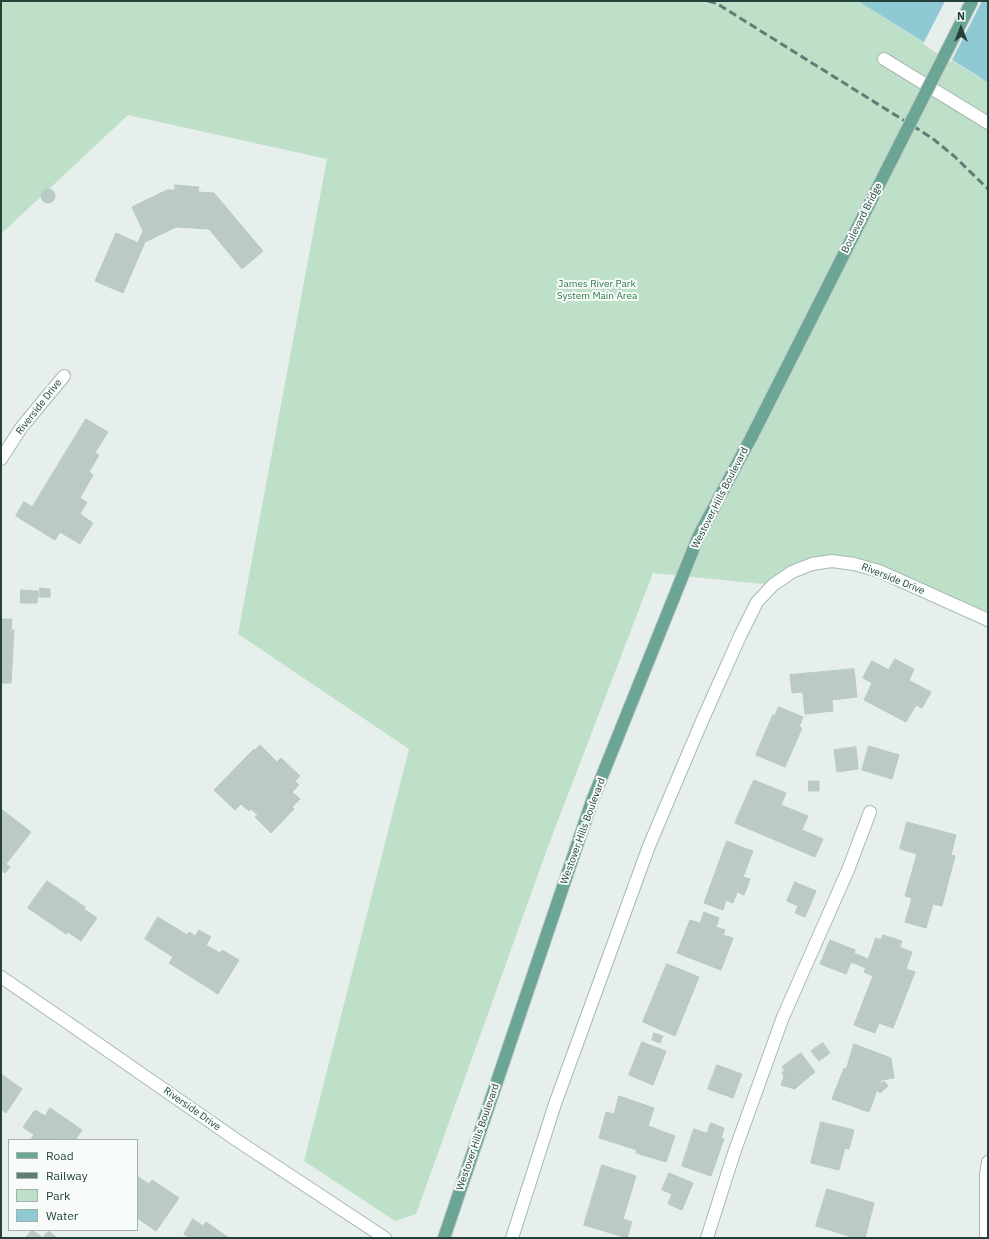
<!DOCTYPE html>
<html>
<head>
<meta charset="utf-8">
<style>
	body { margin:0 }
	#map { position:relative; width:989px; height:1239px; overflow:hidden; background:#e6efeb; font-family:"IBM Plex Sans",sans-serif }
	canvas { display:block }
	.frame { position:absolute; inset:0; border:2px solid #24423a; pointer-events:none }
	.legend { position:absolute; left:8px; top:1139px; width:130px; height:92px; box-sizing:border-box; background:#f7fbf9; border:1px solid #a3b1ad; margin:0; padding:5px 7px; list-style:none; font-size:12px; color:#24423a }
	.legend li { display:flex; align-items:center; gap:8px; height:20px }
	.legend b { width:20px; border:1px solid #a3b1ad }
	.north { position:absolute; left:941px; top:8px; width:40px; height:40px; -webkit-text-stroke:3px #f7fbf9; paint-order:stroke; rotate:0deg; font-size:11px; font-weight:700; line-height:16px; text-align:center; color:#24423a }
	.north::after { content:''; display:block; margin:auto; width:14px; height:18px; background:#24423a; clip-path:polygon(50% 0,100% 100%,50% 72%,0 100%) }
</style>
</head>
<body>
<div id="map">
<canvas width="989" height="1239"></canvas>
<div class="frame"></div>
<ul class="legend">
<li><b style="height:5px;background:#6aa596"></b>Road</li>
<li><b style="height:5px;background:#5f7d75"></b>Railway</li>
<li><b style="height:11px;background:#bfe0c8"></b>Park</li>
<li><b style="height:11px;background:#8ec9d4"></b>Water</li>
</ul>
<div class="north">N</div>
</div>
<script>
const ctx = document.querySelector('canvas').getContext('2d');
ctx.lineJoin = 'round';
function paint(path, color) { ctx.fillStyle = color; ctx.fill(path, 'evenodd'); }
function strokePath(path, color, width, dash) { ctx.strokeStyle = color; ctx.lineWidth = width; ctx.lineCap = dash ? 'butt' : 'round'; ctx.setLineDash(dash || []); ctx.stroke(path); }
function write(font, color, halo, rows, align = 'center') {
  ctx.font = font + ' "IBM Plex Sans",sans-serif'; ctx.lineWidth = 4; ctx.setLineDash([]); ctx.textBaseline = 'middle'; ctx.strokeStyle = halo; ctx.fillStyle = color; for (const [text, x, y, turn = 0] of rows) {
    ctx.save(); ctx.translate(x, y); ctx.rotate((+turn || 0) * Math.PI / 180); ctx.textAlign = isNaN(turn) ? turn : align; if (halo) ctx.strokeText(text, 0, 0); ctx.fillText(text, 0, 0); ctx.restore();
  }
}
paint(new Path2D(`
	M1,1H858L988,83V626L916,587L832,561L773,585L653,573L549,844L416,1214L395,1221L304,1161L409,749L238,634L327,159L128,115L1,234Z`), '#bfe0c8');
paint(new Path2D(`
	M858,1H988V83L978,76Z`), '#8ec9d4');
paint(new Path2D(`
	M945,1H982L951,62L923,44Z`), '#e6efeb');
const building = new Path2D(`
	M175,185L199,187L198,192L214,193L263,251L242,269L209,229L176,227L145,242L123,293L95,281L116,233L138,243L143,231L132,207L167,190H175Z
	M41 196a7 7 0 1 1 14 0a7 7 0 1 1-14 0Z
	M86,419L108,432L95,453L99,455L89,472L93,475L80,498L87,502L80,514L93,523L80,544L60,532L55,540L24,521Z
	M24,502L33,507L24,521L16,516Z
	M40,588L50,589V597H39Z
	M21,590L38,591L37,603H21Z
	M1,619H12L11,630H14L11,683H1Z
	M895,659L914,669L909,680L889,670Z
	M872,661L931,692L922,708L916,705L906,722L864,700L872,683L863,678Z
	M854,669L857,697L832,700L833,711L805,714L801,674Z
	M801,674L803,692L792,693L790,675Z
	M779,707L803,717L799,727L775,716Z
	M773,715L802,728L785,767L756,755Z
	M260,745L277,762L281,758L300,776L295,781L299,785L292,792L300,799L292,807L294,809L271,833L255,817L258,815L251,809L249,811L241,804L235,810L214,790L254,749L255,750Z
	M869,746L899,755L892,779L862,770Z
	M856,747L858,769L837,772L834,750Z
	M754,780L786,793L781,805L808,816L802,830L823,839L815,857L735,823Z
	M809,781H819V791H809Z
	M1,809L31,832L6,864L10,867L5,873L1,870Z
	M907,822L956,835L951,855L955,856L942,906L933,904L926,928L905,922L912,898L905,896L917,854L900,849Z
	M727,841L744,848L740,857L723,851Z
	M744,848L753,851L733,903L726,900L723,910L704,903L723,851L740,857Z
	M743,877L750,879L744,895L738,892Z
	M47,881L85,907L84,909L97,918L81,941L68,932L66,934L28,908Z
	M795,882L816,891L805,917L795,913L798,906L787,901Z
	M704,912L719,918L716,927L725,930L723,935L733,938L721,970L677,953L690,920L700,923Z
	M158,917L187,935L189,932L195,936L199,930L211,937L206,945L220,953L222,950L239,960L218,994L169,963L173,957L145,939Z
	M883,935L902,941L900,947L881,940Z
	M876,938L912,952L906,969L915,972L893,1028L879,1023L875,1033L854,1025L873,976L864,972L866,968L851,962L846,974L820,964L830,940L855,950L854,953L868,959Z
	M667,964L699,977L675,1036L643,1022Z
	M654,1033L663,1036L660,1043L652,1040Z
	M642,1042L666,1051L653,1085L629,1075Z
	M823,1043L830,1053L819,1061L811,1051Z
	M854,1044L891,1058L894,1078L881,1080L879,1085L884,1081L888,1086L880,1093L877,1090L869,1112L832,1099L844,1068L846,1069Z
	M801,1053L815,1072L797,1087L782,1067Z
	M717,1065L742,1074L733,1098L708,1089Z
	M785,1071L797,1087L795,1089L781,1085L784,1077L782,1073Z
	M1,1074L22,1089L6,1113L1,1109Z
	M619,1096L654,1108L648,1126L675,1136L666,1162L636,1153L637,1150L599,1138L606,1112L614,1114Z
	M50,1108L82,1130L76,1139L79,1140L31,1139L34,1135L23,1127L35,1110L45,1116Z
	M821,1122L854,1130L849,1149L845,1148L839,1170L811,1163Z
	M711,1123L724,1128L721,1139L707,1134Z
	M694,1129L724,1139L711,1176L682,1166Z
	M602,1165L636,1176L623,1219L632,1222L627,1238L584,1225Z
	M669,1173L693,1183L682,1210L668,1204L672,1194L662,1190Z
	M137,1176L149,1184L152,1180L179,1198L156,1231L137,1218Z
	M827,1189L874,1203L865,1238H855L816,1226Z
	M193,1219L203,1226L206,1222L229,1238H190L184,1234Z
	M32,1230L43,1238H26Z
	M49,1231L56,1237L55,1238H47L44,1236Z`);
paint(building, '#bbcac4');
strokePath(building, '#b8c9c2', 1);
const lane = new Path2D(`
	M884,59L988,123
	M707,1238L734,1153L783,1017L848,870L870,812`);
const street = new Path2D(`
	M1,459L21,428L64,376
	M1,977L71,1025L238,1141L385,1238
	M986,1175V1238`);
const secondary = new Path2D(`
	M988,1162L986,1175H988
	M512,1238L555,1104L649,846L702,721L740,636L757,602L773,585L792,572L812,564L832,561L854,564L879,571L988,620`);
const primary = new Path2D(`
	M444,1238L592,801L699,535L752,436`);
strokePath(lane, '#a8b8b2', 14);
strokePath(street, '#a8b8b2', 14);
strokePath(secondary, '#a4bbb3', 14);
strokePath(primary, '#c2cac8', 14);
strokePath(lane, '#fff', 12);
strokePath(street, '#fff', 12);
strokePath(secondary, '#fff', 12);
strokePath(primary, '#6aa596', 12);
strokePath(new Path2D(`
	M708,1L716,3L932,138L954,156L988,189`), '#5f7d75', 3, [8, 4]);
const primaryBridge = new Path2D(`
	M752,436L972,1`);
strokePath(primaryBridge, '#c2cac8', 14, []);
strokePath(primaryBridge, '#6aa596', 12);
write('10px', '#24423a', '#f7fbf9', [
	["Boulevard Bridge",862,218,-63],
	["Riverside Drive",39,407,-52],
	["Westover Hills Boulevard",720,498,-63],
	["Riverside Drive",893,579,22],
	["Westover Hills Boulevard",583,831,-70],
	["Riverside Drive",192,1109,35],
	["Westover Hills Boulevard",478,1137,-71]
]);
write('10px', '#2d7a4b', '#f7fbf9', [
	["James River Park",597,284],
	["System Main Area",597,296]
]);
</script>
</body>
</html>
